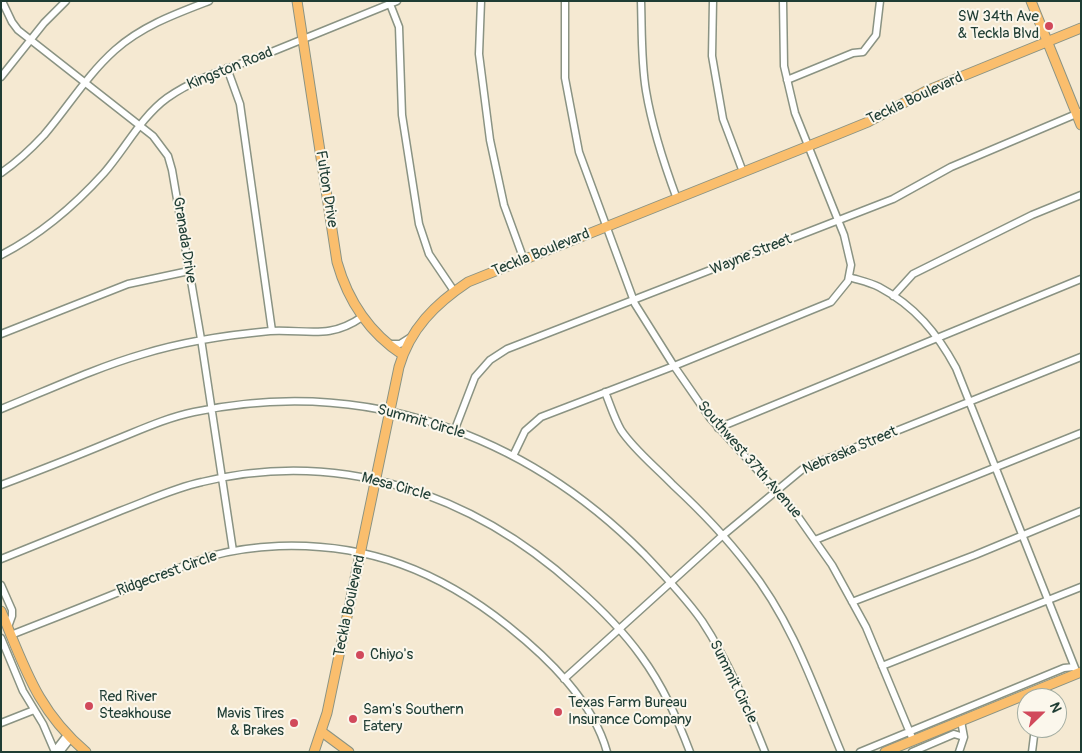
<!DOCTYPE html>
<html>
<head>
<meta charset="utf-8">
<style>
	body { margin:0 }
	#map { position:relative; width:1082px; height:753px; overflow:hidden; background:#f5e9d2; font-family:Pangolin,sans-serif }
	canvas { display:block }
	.frame { position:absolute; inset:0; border:2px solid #1f3d34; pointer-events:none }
	.north { position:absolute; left:1017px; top:688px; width:50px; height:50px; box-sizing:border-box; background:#fbf7ec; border:1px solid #a3ada2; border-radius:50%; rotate:68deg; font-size:14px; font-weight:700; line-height:20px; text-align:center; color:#1f3d34 }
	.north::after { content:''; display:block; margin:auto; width:18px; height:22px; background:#d1495b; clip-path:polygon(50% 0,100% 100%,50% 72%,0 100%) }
</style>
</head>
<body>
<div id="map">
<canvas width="1082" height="753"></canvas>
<div class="frame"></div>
<div class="north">N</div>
</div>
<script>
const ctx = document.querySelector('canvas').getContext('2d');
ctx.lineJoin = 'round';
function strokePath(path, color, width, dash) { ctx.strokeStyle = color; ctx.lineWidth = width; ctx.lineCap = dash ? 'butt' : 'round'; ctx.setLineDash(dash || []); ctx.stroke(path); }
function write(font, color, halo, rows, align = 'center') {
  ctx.font = font + ' Pangolin,sans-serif'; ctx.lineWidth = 4; ctx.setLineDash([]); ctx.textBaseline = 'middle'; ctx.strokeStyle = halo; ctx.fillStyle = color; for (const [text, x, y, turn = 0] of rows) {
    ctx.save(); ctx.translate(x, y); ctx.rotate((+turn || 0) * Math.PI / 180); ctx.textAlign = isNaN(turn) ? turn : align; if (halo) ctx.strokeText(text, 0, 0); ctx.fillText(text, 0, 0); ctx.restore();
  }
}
const minor = new Path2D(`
	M2,1L12,22L18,30L153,136L168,156L172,170L201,339L233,551
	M481,1L479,54L490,140L504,205L524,260
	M565,1V78L579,152L635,304L674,366L710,418L792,508L832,565L866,627L913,740
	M641,1C642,31 641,61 646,91C652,127 664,164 677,199
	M713,1L712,56L723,119L743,172
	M390,4L399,27L402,115L419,224L429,254L454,291
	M227,68L240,104L272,331
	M1,77L44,23L66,1
	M787,80L853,53L863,52L876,35L880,1
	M1,173C17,162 31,149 44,135C68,107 87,75 115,50C142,26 175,14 209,1
	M1,255C40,235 75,205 104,173C125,149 141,117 167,98C197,77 231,68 264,55C308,37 353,19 397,1
	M849,277C858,280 869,282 879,287C915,306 937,333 956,368L1077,673
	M893,296L913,274L1032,215L1081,195
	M1,334L128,284L189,271
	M388,344H400L411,337
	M605,392C610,404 614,418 621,430C635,451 656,467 673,485C700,510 726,537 748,566C792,621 814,687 841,752
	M1,409C48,390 95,368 143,354C185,341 227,335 270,331C307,329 329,340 362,317
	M718,428L1081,279
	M455,429L475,377L490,360L507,349L893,199L951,167L1081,112
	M513,456L525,431L541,417L674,366L831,302L848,281L851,265L844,235L795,113L784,66L783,1
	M1,485C38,471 74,457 110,442C138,431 165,418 194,412C363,376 524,433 644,554C664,575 685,597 702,621C729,662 747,707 765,752
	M815,540L1081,433
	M1,559C41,543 81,527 120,511C147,501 174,488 202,482C340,448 473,494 576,587C600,608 623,631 641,656C663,686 677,718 690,752
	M1,585L12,610V616L8,627
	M852,602L975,555L1081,511
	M11,635C54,618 98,601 141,583C164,574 188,564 211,556C233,550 256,547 279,546C368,543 439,571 508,626C548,658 593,701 607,752
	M1,638L23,691L43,724L55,752
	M882,666L1081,587
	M564,679L722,536L804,468L1081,357
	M1,723L34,710
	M57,752V748L67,735
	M60,752L71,738
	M860,752L1064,668L1074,667
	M912,752L954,734L964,737
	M959,752L964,737L961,721
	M1032,752L1035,728`);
const major = new Path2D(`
	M297,1L337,262C348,301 368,332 403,355
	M1031,1L1081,125
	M1,611C25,668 37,710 86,752
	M322,732L349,752
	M314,752L327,713L399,367C410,329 435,304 468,282L836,135L868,122L926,91L1081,28
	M885,752L1081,672`);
strokePath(minor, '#8a9383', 9);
strokePath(major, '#8a9383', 11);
strokePath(minor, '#fff', 6);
strokePath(major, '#fabe6d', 9);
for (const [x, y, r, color] of [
	[1049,26,5,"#d1495b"],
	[360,655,5,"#d1495b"],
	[89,706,5,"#d1495b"],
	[558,712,5,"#d1495b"],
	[353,719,5,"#d1495b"],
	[294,723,5,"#d1495b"]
]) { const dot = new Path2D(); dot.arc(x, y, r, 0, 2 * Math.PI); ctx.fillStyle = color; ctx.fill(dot); strokePath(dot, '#fbf7ec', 2); }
write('15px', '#1f3d34', '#fbf7ec', [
	["SW 34th Ave",1039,17,"right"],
	["& Teckla Blvd",1039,34,"right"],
	["Chiyo's",370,655],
	["Red River",99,697],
	["Steakhouse",99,714],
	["Texas Farm Bureau",568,703],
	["Insurance Company",568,720],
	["Sam's Southern",363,710],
	["Eatery",363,727],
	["Mavis Tires",284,714,"right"],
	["& Brakes",284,731,"right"]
], 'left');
write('15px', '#1f3d34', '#fbf7ec', [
	["Kingston Road",230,69,-22],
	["Teckla Boulevard",915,99,-25],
	["Fulton Drive",326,189,81],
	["Granada Drive",184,240,81],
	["Teckla Boulevard",541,253,-22],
	["Wayne Street",751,255,-22],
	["Summit Circle",421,422,16],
	["Nebraska Street",850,451,-23],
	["Southwest 37th Avenue",749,460,49],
	["Mesa Circle",396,487,15],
	["Ridgecrest Circle",167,574,-20],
	["Teckla Boulevard",350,606,-78],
	["Summit Circle",733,682,64]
]);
</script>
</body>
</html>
